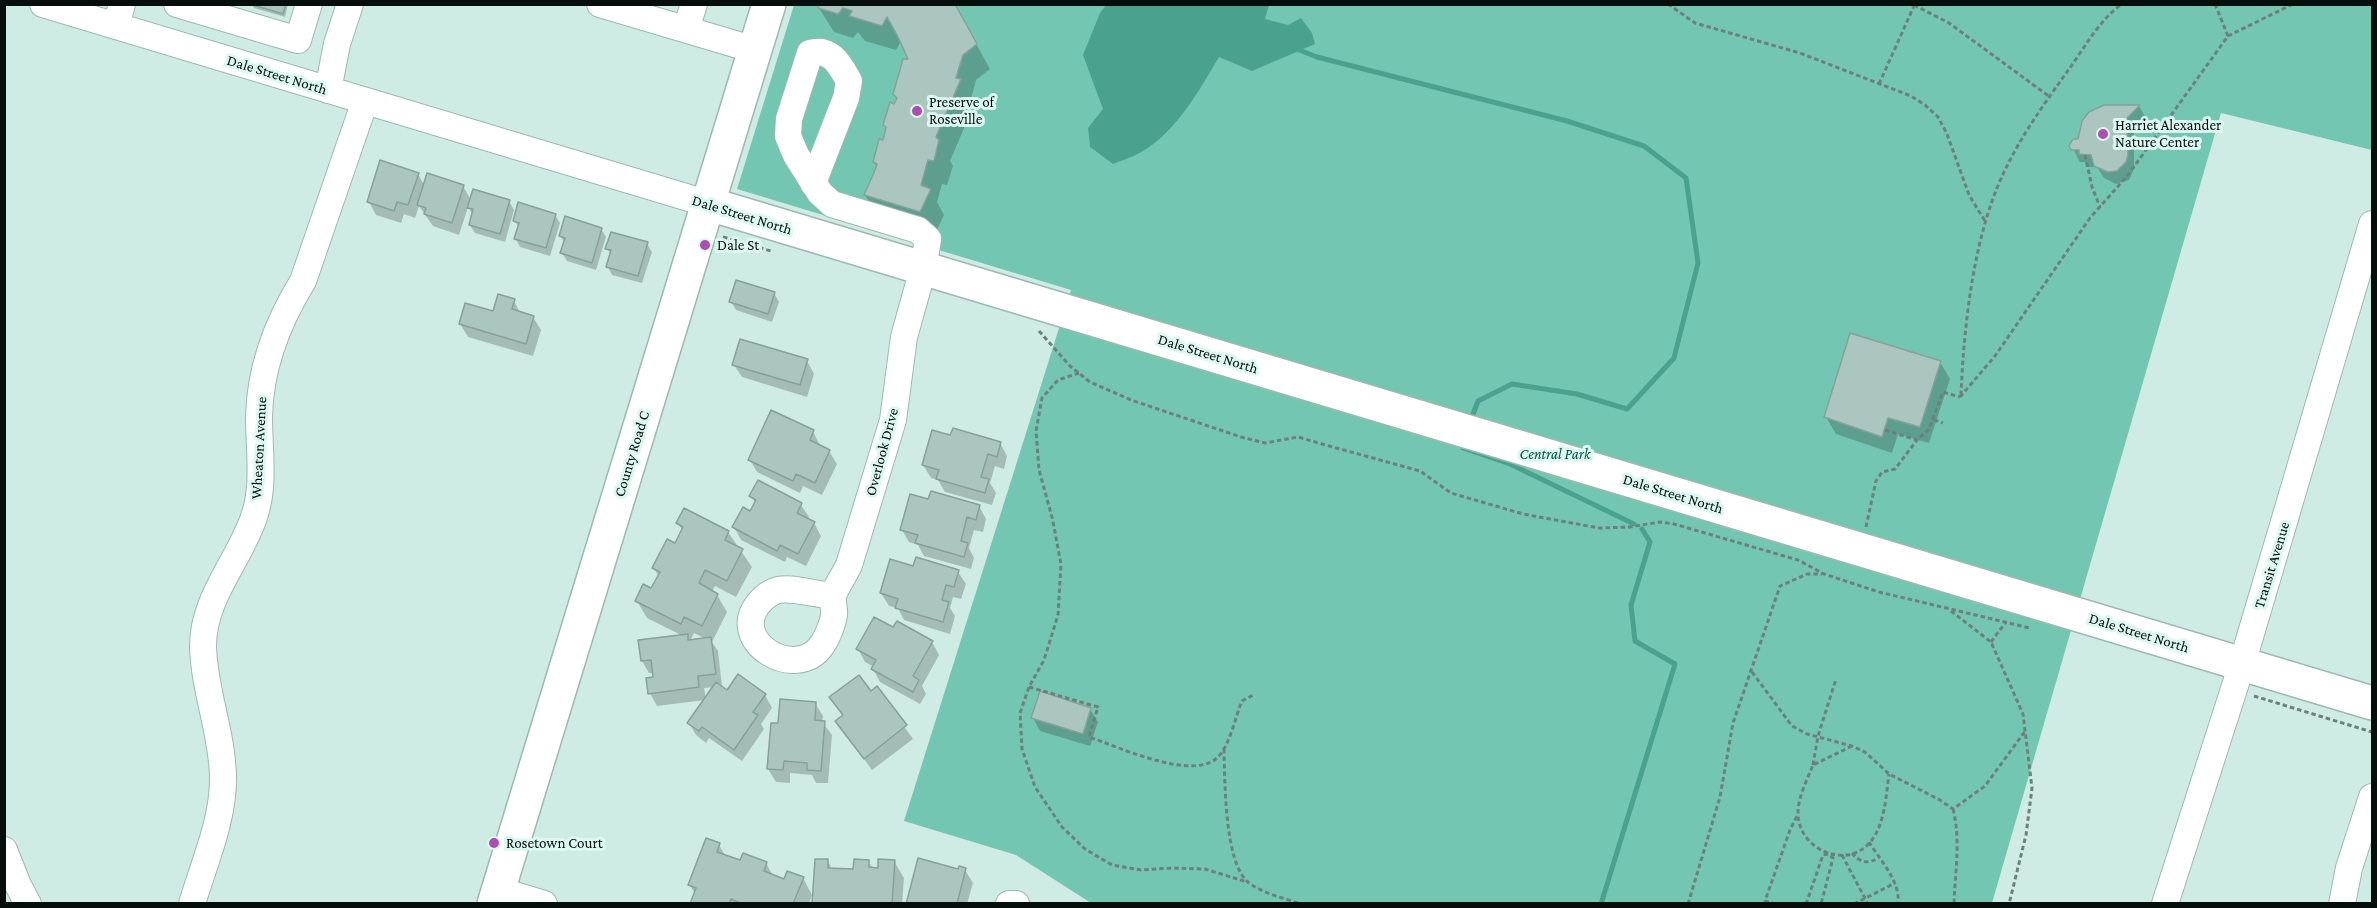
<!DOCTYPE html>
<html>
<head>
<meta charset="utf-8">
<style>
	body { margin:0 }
	#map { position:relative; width:2377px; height:908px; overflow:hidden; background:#cfece4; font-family:"Crimson Pro",serif }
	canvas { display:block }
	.frame { position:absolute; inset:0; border:6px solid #050e0b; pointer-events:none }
</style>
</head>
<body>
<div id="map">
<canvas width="2377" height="908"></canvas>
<div class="frame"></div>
</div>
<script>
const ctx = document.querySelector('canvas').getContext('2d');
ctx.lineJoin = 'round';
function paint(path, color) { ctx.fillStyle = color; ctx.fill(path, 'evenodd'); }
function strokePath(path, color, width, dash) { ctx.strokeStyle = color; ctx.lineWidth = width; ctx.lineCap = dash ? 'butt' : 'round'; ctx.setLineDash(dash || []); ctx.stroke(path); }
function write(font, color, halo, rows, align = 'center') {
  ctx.font = font + ' "Crimson Pro",serif'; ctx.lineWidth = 6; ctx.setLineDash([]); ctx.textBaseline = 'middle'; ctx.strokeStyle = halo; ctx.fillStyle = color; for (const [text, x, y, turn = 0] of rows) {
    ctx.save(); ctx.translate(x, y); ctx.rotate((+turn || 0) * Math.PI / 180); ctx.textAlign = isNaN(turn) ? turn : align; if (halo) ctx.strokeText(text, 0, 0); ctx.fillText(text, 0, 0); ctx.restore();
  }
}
paint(new Path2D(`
	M794,5H2372V150L2221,113L1992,903H1091L1016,855L904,821L1071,290L737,189Z`), '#73c7b2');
paint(new Path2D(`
	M1106,5H1269L1265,19L1288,25L1301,18L1312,33L1315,44L1252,71L1219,57C1200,89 1176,132 1143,151C1134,157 1122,160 1113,164L1090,147L1088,128L1103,109L1083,55L1100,13Z`), '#4aa28e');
paint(new Path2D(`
	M252,4H288L285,17L254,8Z
	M954,4L990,69L976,80L971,99L974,105L950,161L953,166L947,185L942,184L937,202L944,215L934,236L880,219L865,195L877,167L874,162L887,130L884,124L894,106L911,61L901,41L896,50L865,41L858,32L853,38L834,32L819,8Z
	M2139,106L2146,118L2134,131V169L2129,180L2116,184L2104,178L2097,167H2088L2085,162H2080L2073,149L2104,107Z
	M418,174L424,185L463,186L471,200L509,201L514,210L505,242L475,233L470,225L473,215L468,207L459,235L433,226L419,206L415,218L404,214L401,223L376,215L369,202Z
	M555,215L560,223L550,256L520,247L516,239L519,228L515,221Z
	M601,229L606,237L596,270L567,261L562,253L565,243L560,236Z
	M647,244L652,252L642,283L612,275L608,267L611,255L607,248Z
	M774,293L779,302L772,322L736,310L731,301Z
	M514,301L521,314L533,317L541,330L533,356L468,337L460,324L494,313Z
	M807,361L814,374L807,397L742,377L734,365Z
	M1940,362L1950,379L1929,443L1898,434L1892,453L1836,434L1826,417Z
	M813,431L820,446L829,451L837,464L822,495L803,486L800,493L757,472L750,460Z
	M1000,443L1007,456L1004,469L995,466L990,483L996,493L992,505L945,492L938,480L931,478L923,465Z
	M751,496L801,505L809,517L807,519L814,523L821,536L806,566L787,557L785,562L741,540L734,527L751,513L756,504Z
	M979,506L986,519L983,532L974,530L969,548L974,558L971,569L924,556L918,545L909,542L902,530Z
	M678,523L728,532L752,567L736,597L715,586L712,592L717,595L727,612L712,642L718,651L722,686H719L727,692L765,695L772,708L761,724L764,729L742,761L709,738L706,743L696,735L689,723L705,700L657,706L650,693L655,679L654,673H649L642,661L683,636L647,618L637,601L652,590L659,577L654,568L676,545L683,532ZM694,633L706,639L690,641ZM714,687L706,699L704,688Z
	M958,572L966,584L961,599L953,597L950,608L955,616L950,634L904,620L898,608L889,606L881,593Z
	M932,642L939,655L922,686L926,694L920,704L880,682L873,669L874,667L865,662L858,649Z
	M877,688L913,739L872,770L837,721L843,716L831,698L871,693Z
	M815,703L823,716L822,722L832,735L828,783H816L812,775L790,773V783L776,782L768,769L779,725Z
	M1090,709L1098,722L1090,746L1040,731L1033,718Z
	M719,845L726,857L740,862L766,863L773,876L785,881L803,878L812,895L809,904H691L695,894L690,885Z
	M828,861L832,869L855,871L868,861L873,869H879L894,861L904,878L902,904H814Z
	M959,870H965L973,883L967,904H907Z`), '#0003');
strokePath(new Path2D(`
	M1294,48L1317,57L1567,121L1644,146L1686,178L1698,263L1674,358L1627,409L1577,394L1512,384L1478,401L1472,417
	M1463,448L1510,464L1634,524
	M1601,904L1675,664L1635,641L1631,605L1650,542L1642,529`), '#4aa28e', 5);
const building = new Path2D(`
	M250,4H286L283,14Z
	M819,4H955L977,44L963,55L956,78L961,79L936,137L939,140L934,161L928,160L921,185L931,189L920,212L864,195L875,170L877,164L873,162L879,139L883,140L886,127L883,125L890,102L894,104L897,98L893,94L903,59H908L897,35L887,17L882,26L849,16L852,11L843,8L838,14L818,8Z
	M2104,105H2140L2127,118L2128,155L2126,162L2117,171L2108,172L2094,166L2091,155L2079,154V150H2071L2069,146L2073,139H2078L2082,121L2089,112Z
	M380,160L419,173L408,205L397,202L394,211L367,202Z
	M427,173L464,185L452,223L424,214L426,208L417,205Z
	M473,189L510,200L500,234L469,225L473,209L467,208Z
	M518,202L556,214L546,248L514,239L519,223L513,221Z
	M565,216L602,228L592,263L560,253L565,238L559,236Z
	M611,232L648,242L638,276L606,267L611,250L605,249Z
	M736,280L775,292L768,314L729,302Z
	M498,294L515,299L512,309L534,316L526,344L459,324L465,303L493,311Z
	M1850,333L1941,361L1920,427L1888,418L1882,437L1824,417Z
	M740,339L808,359L800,385L732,365Z
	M771,410L814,430L810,440L830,450L815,483L796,474L793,481L748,460Z
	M953,428L1001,442L997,457L988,454L981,477L989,479L985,493L936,479L939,470L922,465L932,430L950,435Z
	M758,480L802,503L797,513L815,522L798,554L780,545L777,551L732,527L743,507L750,511L756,500L749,496Z
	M931,491L980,505L976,520L967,517L961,541L968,543L964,557L915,543L918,535L900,530L910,494L928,499Z
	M684,508L729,531L725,540L743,549L727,581L705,570L699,583L718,594L702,626L684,617L681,624L635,601L643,584L651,588L660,572L652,568L667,539L675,543L683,527L676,523Z
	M916,557L959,570L954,587L946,585L942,600L949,602L943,622L895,608L898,599L880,593L890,559L913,566Z
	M874,617L893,627L897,621L933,641L913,676L919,680L913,692L871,669L876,660L856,649Z
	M688,634V640L711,637L716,674L698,676L699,687L648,694L646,678L653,677L651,660L641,661L638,640Z
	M738,674L766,694L753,712L758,715L734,750L702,727L699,731L687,723L716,682L727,690Z
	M859,675L871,691L877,686L907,725L864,759L835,721L843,715L829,697Z
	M1040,691L1091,708L1083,734L1031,718Z
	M780,699L816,702L815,720L825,721L821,771L807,770V763L784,761L783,770L767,769L771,723H778Z
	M706,838L720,843L717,852L740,860L743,853L767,862L764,871L784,879L787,871L804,877L793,904H743L731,899L729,904H690L696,888L688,885Z
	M918,858L958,869L959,866L966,868L957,904H906Z
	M815,859H828V868L853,869L854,859L869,860V867L878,868V859L895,860L892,904H812Z`);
paint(building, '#aac6be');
strokePath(building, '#86a199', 1.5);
const minor = new Path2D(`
	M43,4L709,204
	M177,4L298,40L309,4
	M600,4L755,50
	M116,26L122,4
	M686,29L694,4
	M328,90L337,44L350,4
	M813,183L846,98L849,81C840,65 831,47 810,53L789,119L788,136L796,155L820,193L832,204L918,230L928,239L923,269L904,337L893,420L849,565C846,572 833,592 833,597C832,603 835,609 834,615C833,623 827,638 822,645C796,683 727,641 759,603C764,597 771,592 778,590C796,587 814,595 832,595
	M4,850L18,885L28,904
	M498,890L544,904
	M192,904C204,863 224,819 223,776C222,732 204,690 203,646C203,598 239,561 254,517C265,486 259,450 259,417C260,368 277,323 303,281L365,101
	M1009,904H1016
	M2165,904L2242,664L2372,224
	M2342,904L2349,868L2372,797`);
const major = new Path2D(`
	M709,204L2372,703
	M494,904L769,4`);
strokePath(minor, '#9db9b0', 28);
strokePath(major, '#9db9b0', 36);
strokePath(new Path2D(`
	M1668,4L1695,23L1800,53L1911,96L1925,105L1938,117L1947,134L1969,195L1985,221
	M2215,4L2228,36
	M1914,5L1949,23L2050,97
	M1879,84L1914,6
	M2085,155L2092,187L2100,207
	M723,237L771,251
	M1039,331L1070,366L1090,382L1131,400L1241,437L1265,443L1298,437L1322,444L1420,471L1451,493L1523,514L1599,528L1630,527L1660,522L1674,524L1798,560L1824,574L1879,592L2030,628
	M1079,373L1058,380L1042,398L1036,431L1039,470L1052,517L1061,564L1058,615L1044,660L1029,687L1020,713L1022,749L1035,787L1062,827L1085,849L1112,865L1141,870L1173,868L1205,869L1247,882
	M1961,395C1964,323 1974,229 2008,164C2024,132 2046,101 2067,72C2083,50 2099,20 2122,4
	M1960,397L1995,356L2090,218L2128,175L2228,36L2293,4
	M1934,420L1943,423
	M1885,430L1917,440L1929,429L1943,392L1960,397
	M1866,527L1876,481L1882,472L1895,469L1917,440
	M1951,611L1991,642L2023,714L2032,788L2026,835L2009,904
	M1991,642L2006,622
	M1752,672L1792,726L1807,734L1852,746L1865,752L1889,774L1940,800L1953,809L1985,786L2026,730
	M1029,687L1098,707L1089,737C1119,747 1195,783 1219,756C1231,742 1235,717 1242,701L1255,694
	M2254,696L2372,732
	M1852,746L1813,765C1807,780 1798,797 1798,813C1798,850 1848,871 1871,841C1885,824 1886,795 1889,774
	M1224,749C1225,780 1224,864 1249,883C1264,894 1284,898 1301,904
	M1813,765L1818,736L1836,679
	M1953,809C1961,841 1955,871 1954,904
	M1869,842C1880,860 1901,882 1898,904
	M1852,853C1860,863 1868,864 1879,858
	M1842,855L1868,904
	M1688,904L1720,797L1733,723L1780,586L1807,574H1822
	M1776,904L1765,901L1790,830L1798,814
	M1806,904L1823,855L1828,854L1833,858L1821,904
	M1854,904L1895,883`), '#6d807b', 3, [4.5, 3]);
strokePath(minor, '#fff', 26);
strokePath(major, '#fff', 33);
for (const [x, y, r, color] of [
	[917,111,6,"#b04db4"],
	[2103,134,6,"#b04db4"],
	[705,245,6,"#b04db4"],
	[494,843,6,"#b04db4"]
]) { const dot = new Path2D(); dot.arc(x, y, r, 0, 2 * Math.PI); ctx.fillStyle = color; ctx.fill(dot); strokePath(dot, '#dcf9f1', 2); }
write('15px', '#050e0b', '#dcf9f1', [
	["Dale Street North",277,75,17],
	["Dale Street North",742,215,17],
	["Dale Street North",1208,354,17],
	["Wheaton Avenue",259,448,-87],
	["Overlook Drive",882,452,-75],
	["County Road C",632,454,-73],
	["Dale Street North",1673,494,17],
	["Transit Avenue",2272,565,-73],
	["Dale Street North",2139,633,17]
]);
write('15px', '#050e0b', '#dcf9f1', [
	["Preserve of",929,102],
	["Roseville",929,119],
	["Harriet Alexander",2115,125],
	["Nature Center",2115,142],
	["Dale St",717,245],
	["Rosetown Court",506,843]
], 'left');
write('italic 15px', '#045345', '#dcf9f1', [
	["Central Park",1555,454]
]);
</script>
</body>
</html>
